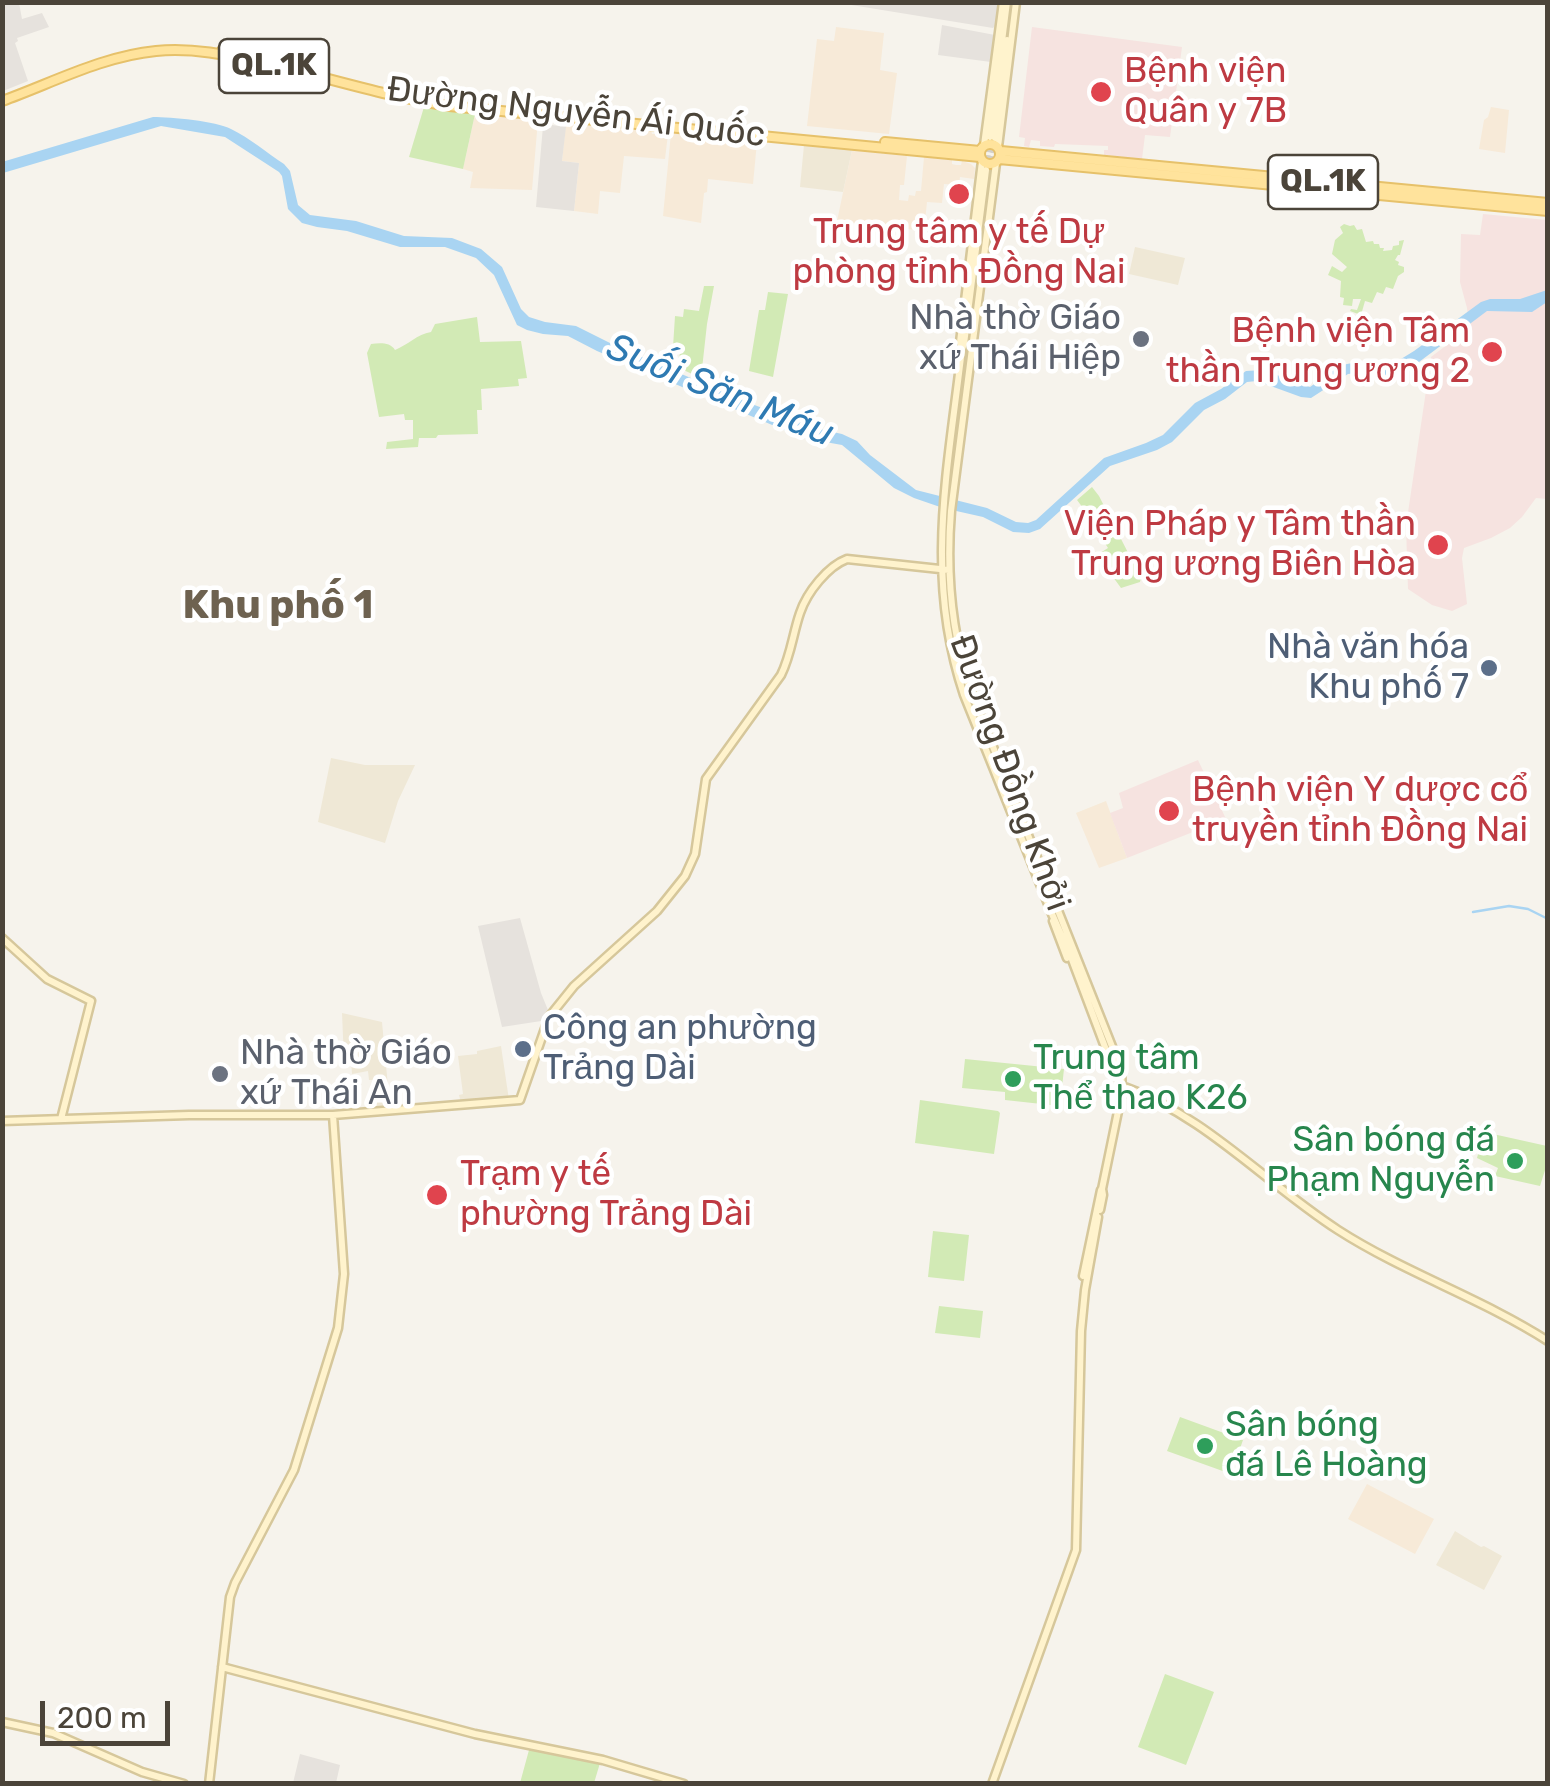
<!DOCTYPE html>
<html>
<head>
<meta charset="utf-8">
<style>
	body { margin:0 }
	#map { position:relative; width:1550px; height:1786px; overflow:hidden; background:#f6f3ec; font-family:Rubik,sans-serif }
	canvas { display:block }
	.frame { position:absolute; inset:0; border:5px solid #4b4439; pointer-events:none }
	.scale { position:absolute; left:40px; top:1701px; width:130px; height:45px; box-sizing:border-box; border:5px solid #4b4439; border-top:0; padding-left:12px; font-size:30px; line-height:35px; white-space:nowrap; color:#4b4439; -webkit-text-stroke:8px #fff; paint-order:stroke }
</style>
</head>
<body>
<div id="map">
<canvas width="1550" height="1786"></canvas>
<div class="frame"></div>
<div class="scale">200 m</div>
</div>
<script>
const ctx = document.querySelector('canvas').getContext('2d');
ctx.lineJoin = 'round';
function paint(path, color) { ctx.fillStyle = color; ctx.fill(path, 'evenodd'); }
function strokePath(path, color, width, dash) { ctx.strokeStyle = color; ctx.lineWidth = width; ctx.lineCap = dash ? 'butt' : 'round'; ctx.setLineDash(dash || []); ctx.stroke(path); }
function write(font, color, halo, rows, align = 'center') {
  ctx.font = font + ' Rubik,sans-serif'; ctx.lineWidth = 9; ctx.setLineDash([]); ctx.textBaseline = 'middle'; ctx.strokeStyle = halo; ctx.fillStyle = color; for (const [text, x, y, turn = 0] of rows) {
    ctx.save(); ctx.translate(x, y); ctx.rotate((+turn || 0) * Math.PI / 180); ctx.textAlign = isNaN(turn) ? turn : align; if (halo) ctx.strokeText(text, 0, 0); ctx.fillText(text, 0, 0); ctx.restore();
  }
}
paint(new Path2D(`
	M836,27L884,33L880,70L897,73L889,134L807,126L817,39L834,41Z
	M1491,107L1509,110L1505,153L1479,149L1484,120L1488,117Z
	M475,114L538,120L532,190L470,188L473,172L463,169Z
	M566,122L651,130L652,134H668L665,159L624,156L620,193L600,191L598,214L574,211L579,163L562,161Z
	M671,133L757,142L753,184L708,179L707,192L704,193L701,223L663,216Z
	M852,150L907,156L904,185H900L899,200L908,201L909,195L915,196L916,191H921L924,157L952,160V164L956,165H961L962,161L971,164L975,168L974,179L960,177L959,185L944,184L942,203L927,202L924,231L837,221Z
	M1106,801L1127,858L1099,868L1076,813Z
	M1367,1484L1434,1519L1415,1554L1348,1519Z`), '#f7ead8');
paint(new Path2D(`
	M3,3H19L22,19L42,13L49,27L17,38L18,41L15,43L28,81L3,91Z
	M839,3H998L996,25L993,28Z
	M942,25L995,35L991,62L938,55Z
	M552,125L566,127L562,161L579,163L574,211L536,207L543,126L551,128Z
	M520,918L541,993L548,1010L541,1021L502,1027L478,926Z
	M300,1754L340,1765L336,1783H293Z`), '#e6e2dd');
paint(new Path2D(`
	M804,145L852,150L843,192L800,187Z
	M1135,247L1185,258L1178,285L1129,274Z
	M331,758L365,765H415L398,801L385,843L318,822Z
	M342,1013L382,1022L390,1108L377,1109L375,1080H369L368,1071L352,1074L351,1060H344Z
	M501,1046L509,1100L461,1103L459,1095L463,1094L458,1056L477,1054V1051Z
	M1455,1531L1481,1547L1484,1546L1502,1556L1484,1590L1436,1565Z`), '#efe8d6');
paint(new Path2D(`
	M1032,27L1182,47L1170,137L1145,135L1142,159L1104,155V150H1108V146L1055,144L1054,147L1040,146V141L1031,140L1029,147L1024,146L1025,138L1019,137Z
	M1483,214L1547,220V499L1536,498L1522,517L1510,528L1491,538L1464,548L1462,558L1467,604L1452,611L1432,605L1408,589L1406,526L1431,357L1469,328L1467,308L1460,282L1461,234L1480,235Z
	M1198,760L1226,819L1127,858L1110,813L1123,808L1119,793Z`), '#f6e3e0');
paint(new Path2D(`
	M424,107L475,114L463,169L409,157Z
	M1344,224L1350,226L1354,225L1357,230L1362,229L1366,242L1373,241L1374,244H1379L1380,248H1384L1383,251L1392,250L1393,246L1399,245V241L1404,240L1400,255H1398L1395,260L1399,262L1398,265L1404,267V272L1398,276L1393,289L1386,287L1383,294L1377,292L1372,303L1365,301L1361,315L1350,311L1351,309L1357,310L1361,299H1353L1352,306L1343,305L1344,298L1340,297L1341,281L1328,275L1332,266L1342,272L1347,267L1332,254L1335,240L1343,233L1340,227Z
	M704,286H714L707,324L701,378L679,368L680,349L673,347L675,316L683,317L684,309L699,311Z
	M768,292L788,294L773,377L749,371L759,310H765Z
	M477,317L480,342L521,341L527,378L518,379L519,386L481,389L482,410H477L478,434L438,435L436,438H419L418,447L386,449L387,442L413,439V420H405L404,414L379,417L367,353L371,344C380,343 390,342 395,350C408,345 417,334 431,332L435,324Z
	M1092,487L1099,496L1141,578L1140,582L1121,588L1097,555L1108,548L1095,527L1088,530L1083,522L1089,516L1077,500Z
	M965,1059L1064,1069L1060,1106L1005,1100V1092L962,1088Z
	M920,1100L998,1111L1000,1113L994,1154L915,1143Z
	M1484,1132L1547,1146V1164L1540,1186L1495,1176L1498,1168L1477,1158Z
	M933,1231L969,1235L964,1281L928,1277Z
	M939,1306L983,1311L980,1338L935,1333Z
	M1180,1417L1243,1440L1231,1474L1167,1451Z
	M1165,1674L1214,1692L1186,1765L1138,1747Z
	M529,1750L600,1763L594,1783H520Z`), '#d2eab5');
paint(new Path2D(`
	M153,117C171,117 216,121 231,129C250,138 267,153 284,164L290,171L298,205L310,215L356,221L404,236L452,238L481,249L502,267L521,309L529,317L545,322L576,326L612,344L744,401L815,428L842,434L857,441L870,455L916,490L987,508L1016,522L1028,523L1036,520L1104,458L1146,443L1163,435L1195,403L1221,389L1246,371L1263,370L1310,387C1324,378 1336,363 1355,363C1367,363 1376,369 1388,367L1414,351L1481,302L1490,299H1520L1547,290V302L1532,312L1487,311L1419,362L1384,379L1357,373L1348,374L1311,398L1301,397L1257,381L1247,382L1225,399L1204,410L1172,442L1157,450L1110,466L1040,529L1029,533L1013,532L983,517L943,508L914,498L894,488L842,445L803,438L597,351L568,336L543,334L527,330L517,325L494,275L476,258L445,247H400L347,231L317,227L302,223L288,209L282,176L279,172L225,137L161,126L3,173L2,162Z`), '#a9d4f2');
strokePath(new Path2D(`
	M1473,912L1509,906L1528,909L1548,919`), '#a9d4f2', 2.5);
strokePath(new Path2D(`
	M986,170L990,137
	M991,171L995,138`), '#d4d0c8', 6, [6, 3]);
const secondary = new Path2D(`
	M990,137L1007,2
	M995,138L1007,40
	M984,145L1003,2
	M998,147L1016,2
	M982,161L960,342L962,349C948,470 924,576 964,695L1052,914L1071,957L1114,1071L1119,1076
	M996,163L951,511C946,572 951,631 970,689L1121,1069L1122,1092L1102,1189L1103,1195L1100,1210
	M962,349L964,344L986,170
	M1053,921L1067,958
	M2,938L47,979L91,1001L61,1119
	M1122,1086C1205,1115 1265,1183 1338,1230C1405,1273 1481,1298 1548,1341
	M2,1121L189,1115H333L520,1100L549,1017L574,986L657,911L685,876L695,854L706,779L781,675C791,655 793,633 800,613C807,592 828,566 847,559L949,570
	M1083,1276L1101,1190
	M222,1667L475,1734L603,1760L684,1784
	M2,1722L53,1733L142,1772L184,1784
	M209,1784L230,1597L235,1583L294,1470L338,1328L344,1274L333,1115
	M992,1784L1076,1550L1081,1331L1085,1290L1098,1217`);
const primary = new Path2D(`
	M223,49L273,60
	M2,101C52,83 103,56 156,51C194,47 232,56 269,64C329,78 388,97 449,106L980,157
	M885,142L980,151
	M980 154a10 10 0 1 1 20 0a10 10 0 1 1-20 0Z
	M1001,151L1548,203
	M999,159L1548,211`);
strokePath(secondary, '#d6c79b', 11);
strokePath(primary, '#e6c16a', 12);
strokePath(secondary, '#fff3cd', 6);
strokePath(primary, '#ffe39c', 8);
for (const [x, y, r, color] of [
	[1101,92,12,"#e0444e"],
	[959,194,12,"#e0444e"],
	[1141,339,10,"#6b7280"],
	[1492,352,12,"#e0444e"],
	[1438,545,12,"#e0444e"],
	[1489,668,10,"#5c6f8a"],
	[1169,811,12,"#e0444e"],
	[523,1049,10,"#5c6f8a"],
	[220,1074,10,"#6b7280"],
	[1013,1079,10,"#2e9e5b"],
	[1515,1161,10,"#2e9e5b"],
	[437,1195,12,"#e0444e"],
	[1205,1446,10,"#2e9e5b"]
]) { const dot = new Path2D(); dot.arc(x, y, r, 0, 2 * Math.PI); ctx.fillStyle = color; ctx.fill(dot); strokePath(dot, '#fff', 4); }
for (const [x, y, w] of [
	[274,66,110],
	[1323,182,110]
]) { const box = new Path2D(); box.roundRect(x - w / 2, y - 27, w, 54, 8); ctx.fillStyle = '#fff'; ctx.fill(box); strokePath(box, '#4b4439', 2.5); }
write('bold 32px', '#4b4439', null, [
	["QL.1K",274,66],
	["QL.1K",1323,182]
]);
write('35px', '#be3a42', '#fff', [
	["Bệnh viện",1124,72],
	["Quân y 7B",1124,112],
	["Trung tâm y tế Dự",959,233,"center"],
	["phòng tỉnh Đồng Nai",959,273,"center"],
	["Bệnh viện Tâm",1470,332,"right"],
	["thần Trung ương 2",1470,372,"right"],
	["Viện Pháp y Tâm thần",1416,525,"right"],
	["Trung ương Biên Hòa",1416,565,"right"],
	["Bệnh viện Y dược cổ",1192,791],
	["truyền tỉnh Đồng Nai",1192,831],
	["Trạm y tế",460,1175],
	["phường Trảng Dài",460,1215]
], 'left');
write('35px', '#4b4439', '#fff', [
	["Đường Nguyễn Ái Quốc",576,113,7],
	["Đường Đồng Khởi",1009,773,70]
]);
write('35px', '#5b616d', '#fff', [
	["Nhà thờ Giáo",1121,319],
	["xứ Thái Hiệp",1121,359],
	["Nhà thờ Giáo",240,1054,"left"],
	["xứ Thái An",240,1094,"left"]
], 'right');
write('35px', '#4e5e75', '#fff', [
	["Nhà văn hóa",1469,648],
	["Khu phố 7",1469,688],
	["Công an phường",543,1029,"left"],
	["Trảng Dài",543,1069,"left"]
], 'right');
write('35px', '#27864d', '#fff', [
	["Trung tâm",1033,1059],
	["Thể thao K26",1033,1099],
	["Sân bóng đá",1495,1141,"right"],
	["Phạm Nguyễn",1495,1181,"right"],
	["Sân bóng",1225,1426],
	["đá Lê Hoàng",1225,1466]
], 'left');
write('italic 38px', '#2e7ab2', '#fff', [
	["Suối Săn Máu",720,391,22]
]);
write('bold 40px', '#6e6250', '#fff', [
	["Khu phố 1",278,606]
]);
</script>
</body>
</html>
